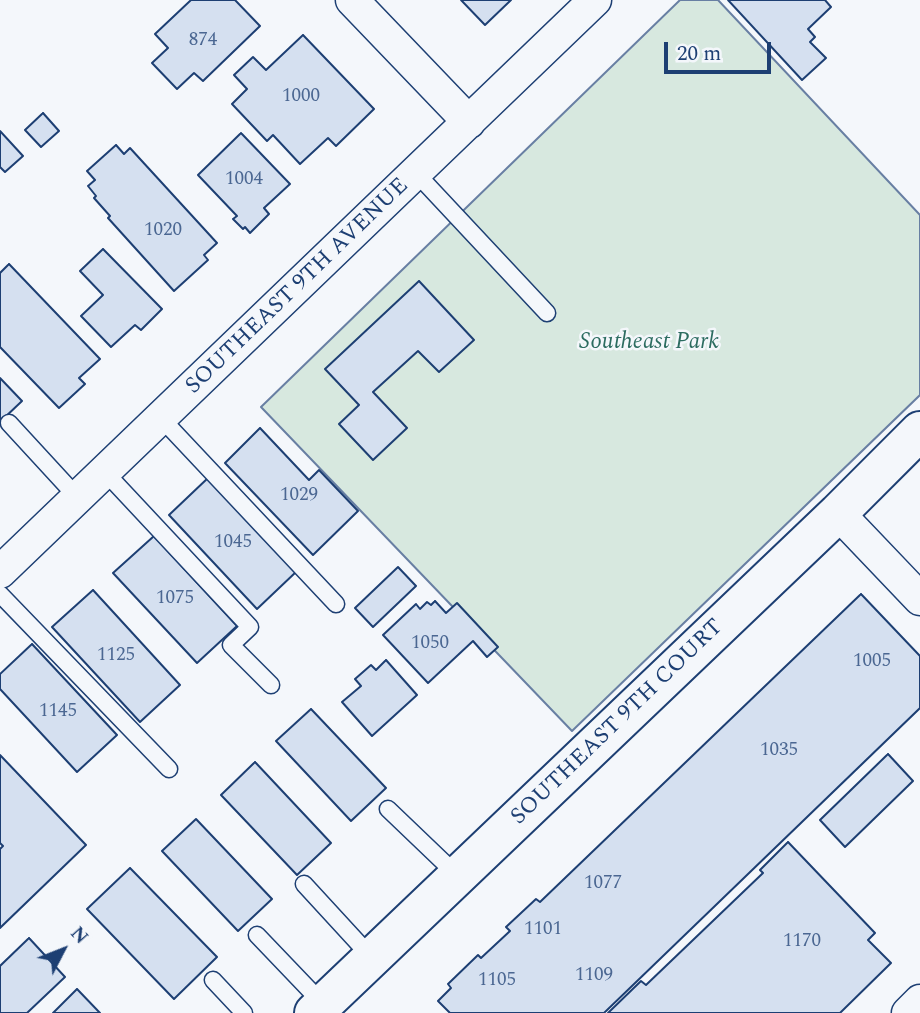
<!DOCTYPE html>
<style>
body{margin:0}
#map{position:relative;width:920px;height:1013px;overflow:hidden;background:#f4f7fb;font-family:Spectral,serif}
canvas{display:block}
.north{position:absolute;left:28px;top:915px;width:70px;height:70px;-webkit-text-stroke:5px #f4f7fb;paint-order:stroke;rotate:48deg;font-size:19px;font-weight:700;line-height:28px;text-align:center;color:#1d3f73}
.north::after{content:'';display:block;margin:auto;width:24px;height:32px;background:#1d3f73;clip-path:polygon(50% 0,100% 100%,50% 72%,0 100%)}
.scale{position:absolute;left:664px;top:42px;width:107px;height:32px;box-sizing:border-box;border:4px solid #1d3f73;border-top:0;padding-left:9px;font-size:21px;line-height:24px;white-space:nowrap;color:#1d3f73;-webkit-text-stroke:5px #f4f7fb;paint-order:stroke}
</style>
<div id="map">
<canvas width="920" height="1013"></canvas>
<div class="north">N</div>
<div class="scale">20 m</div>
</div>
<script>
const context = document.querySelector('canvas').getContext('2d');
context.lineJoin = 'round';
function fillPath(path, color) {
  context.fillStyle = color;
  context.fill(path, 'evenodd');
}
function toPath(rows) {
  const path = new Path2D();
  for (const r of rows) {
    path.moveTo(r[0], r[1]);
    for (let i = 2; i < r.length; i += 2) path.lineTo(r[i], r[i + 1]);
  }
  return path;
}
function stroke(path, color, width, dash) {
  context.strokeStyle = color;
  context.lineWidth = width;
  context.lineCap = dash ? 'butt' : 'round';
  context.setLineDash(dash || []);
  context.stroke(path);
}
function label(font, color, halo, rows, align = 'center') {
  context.font = font + ' Spectral,serif';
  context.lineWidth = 5;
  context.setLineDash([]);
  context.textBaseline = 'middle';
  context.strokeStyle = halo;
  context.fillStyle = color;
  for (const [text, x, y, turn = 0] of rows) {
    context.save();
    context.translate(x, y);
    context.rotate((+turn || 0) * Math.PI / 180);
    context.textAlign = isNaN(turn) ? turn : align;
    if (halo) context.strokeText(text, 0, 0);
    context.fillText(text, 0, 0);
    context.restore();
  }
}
const green = toPath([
 [680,0,718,0,920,215,920,395,572,731,261,407,680,0]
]);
fillPath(green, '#d7e8df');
stroke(green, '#687fa3', 2);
const building = toPath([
 [191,0,235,0,260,26,203,81,194,73,177,89,152,63,168,48,155,34,191,0],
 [461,0,511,0,485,25,461,0],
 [728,0,825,0,831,7,808,29,815,37,810,42,826,58,802,80,728,0],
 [303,35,374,109,336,146,328,138,300,164,273,135,267,141,232,104,247,89,234,75,253,57,266,70,303,35],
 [43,113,59,131,41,147,25,130,43,113],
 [0,131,23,156,5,172,0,167,0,131],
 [241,133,290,184,264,208,269,214,250,233,245,227,243,229,233,219,237,216,198,175,241,133],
 [116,145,124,154,130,148,217,243,204,255,208,260,174,291,108,218,110,216,94,198,96,196,88,186,95,180,87,171,116,145],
 [103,249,162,309,141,330,135,325,111,347,81,316,103,295,80,271,103,249],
 [9,264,100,359,79,378,85,384,59,408,0,347,0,273,9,264],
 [419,281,474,340,439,372,418,351,373,392,407,428,373,460,339,424,359,405,325,369,419,281],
 [0,378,22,401,0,422,0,378],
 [260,428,309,480,319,470,358,511,313,555,225,463,260,428],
 [209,477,297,571,257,609,169,515,209,477],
 [154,536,237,626,197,663,113,573,154,536],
 [398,567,416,586,373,627,355,608,398,567],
 [93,590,180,685,140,722,52,627,93,590],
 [861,594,920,656,920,708,604,1013,450,1013,438,1001,451,988,448,984,478,955,481,958,510,931,506,927,536,899,540,902,861,594],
 [435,601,446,613,457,603,498,647,487,657,473,641,428,683,383,635,416,604,420,609,427,602,431,605,435,601],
 [32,644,117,735,77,772,0,689,0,674,32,644],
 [386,660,417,695,372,736,342,702,361,686,355,679,371,665,376,670,386,660],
 [311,709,386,788,351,821,276,741,311,709],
 [888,754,913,781,845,847,820,820,888,754],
 [0,755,86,845,0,928,0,849,3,846,0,843,0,755],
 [255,762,331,843,297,875,221,795,255,762],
 [196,819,272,899,238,931,162,851,196,819],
 [788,842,875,933,868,940,891,963,840,1013,608,1013,641,981,646,985,763,873,760,870,788,842],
 [130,868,217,957,174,999,87,909,130,868],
 [29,938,65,977,27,1013,0,1013,0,966,29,938],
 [77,989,100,1013,53,1013,77,989]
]);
fillPath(building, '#d5e0f0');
stroke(building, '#1d3f73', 2);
const lane = toPath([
 [416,173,547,313],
 [161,418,336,604],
 [9,423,78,498],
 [105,472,250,627,231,645,271,685],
 [0,594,169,769],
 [388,809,458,876],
 [304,884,372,958],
 [257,935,323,1004],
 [213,980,244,1013]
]);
const street = toPath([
 [352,0,469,122],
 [838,513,920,599],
 [0,572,595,0],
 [908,1013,920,1001]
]);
const primary = toPath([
 [314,1013,838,513,920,431]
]);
stroke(lane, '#1d3f73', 19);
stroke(street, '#1d3f73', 35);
stroke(primary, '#1d3f73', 42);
stroke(lane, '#f4f7fb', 16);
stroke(street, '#f4f7fb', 32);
stroke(primary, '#f4f7fb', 38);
label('19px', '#4b6792', null, [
 ["874",203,41],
 ["1000",301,97],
 ["1004",244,180],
 ["1020",163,231],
 ["1029",299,496],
 ["1045",233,543],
 ["1075",175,599],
 ["1050",430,644],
 ["1125",116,656],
 ["1005",872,662],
 ["1145",58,712],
 ["1035",779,751],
 ["1077",603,884],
 ["1101",543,930],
 ["1170",802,942],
 ["1109",594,976],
 ["1105",497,981]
]);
label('23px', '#1d3f73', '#f4f7fb', [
 ["SOUTHEAST 9TH AVENUE",298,287,-44],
 ["SOUTHEAST 9TH COURT",618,723,-44]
]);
label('italic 23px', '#2c6c60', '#f4f7fb', [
 ["Southeast Park",649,343]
]);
</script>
